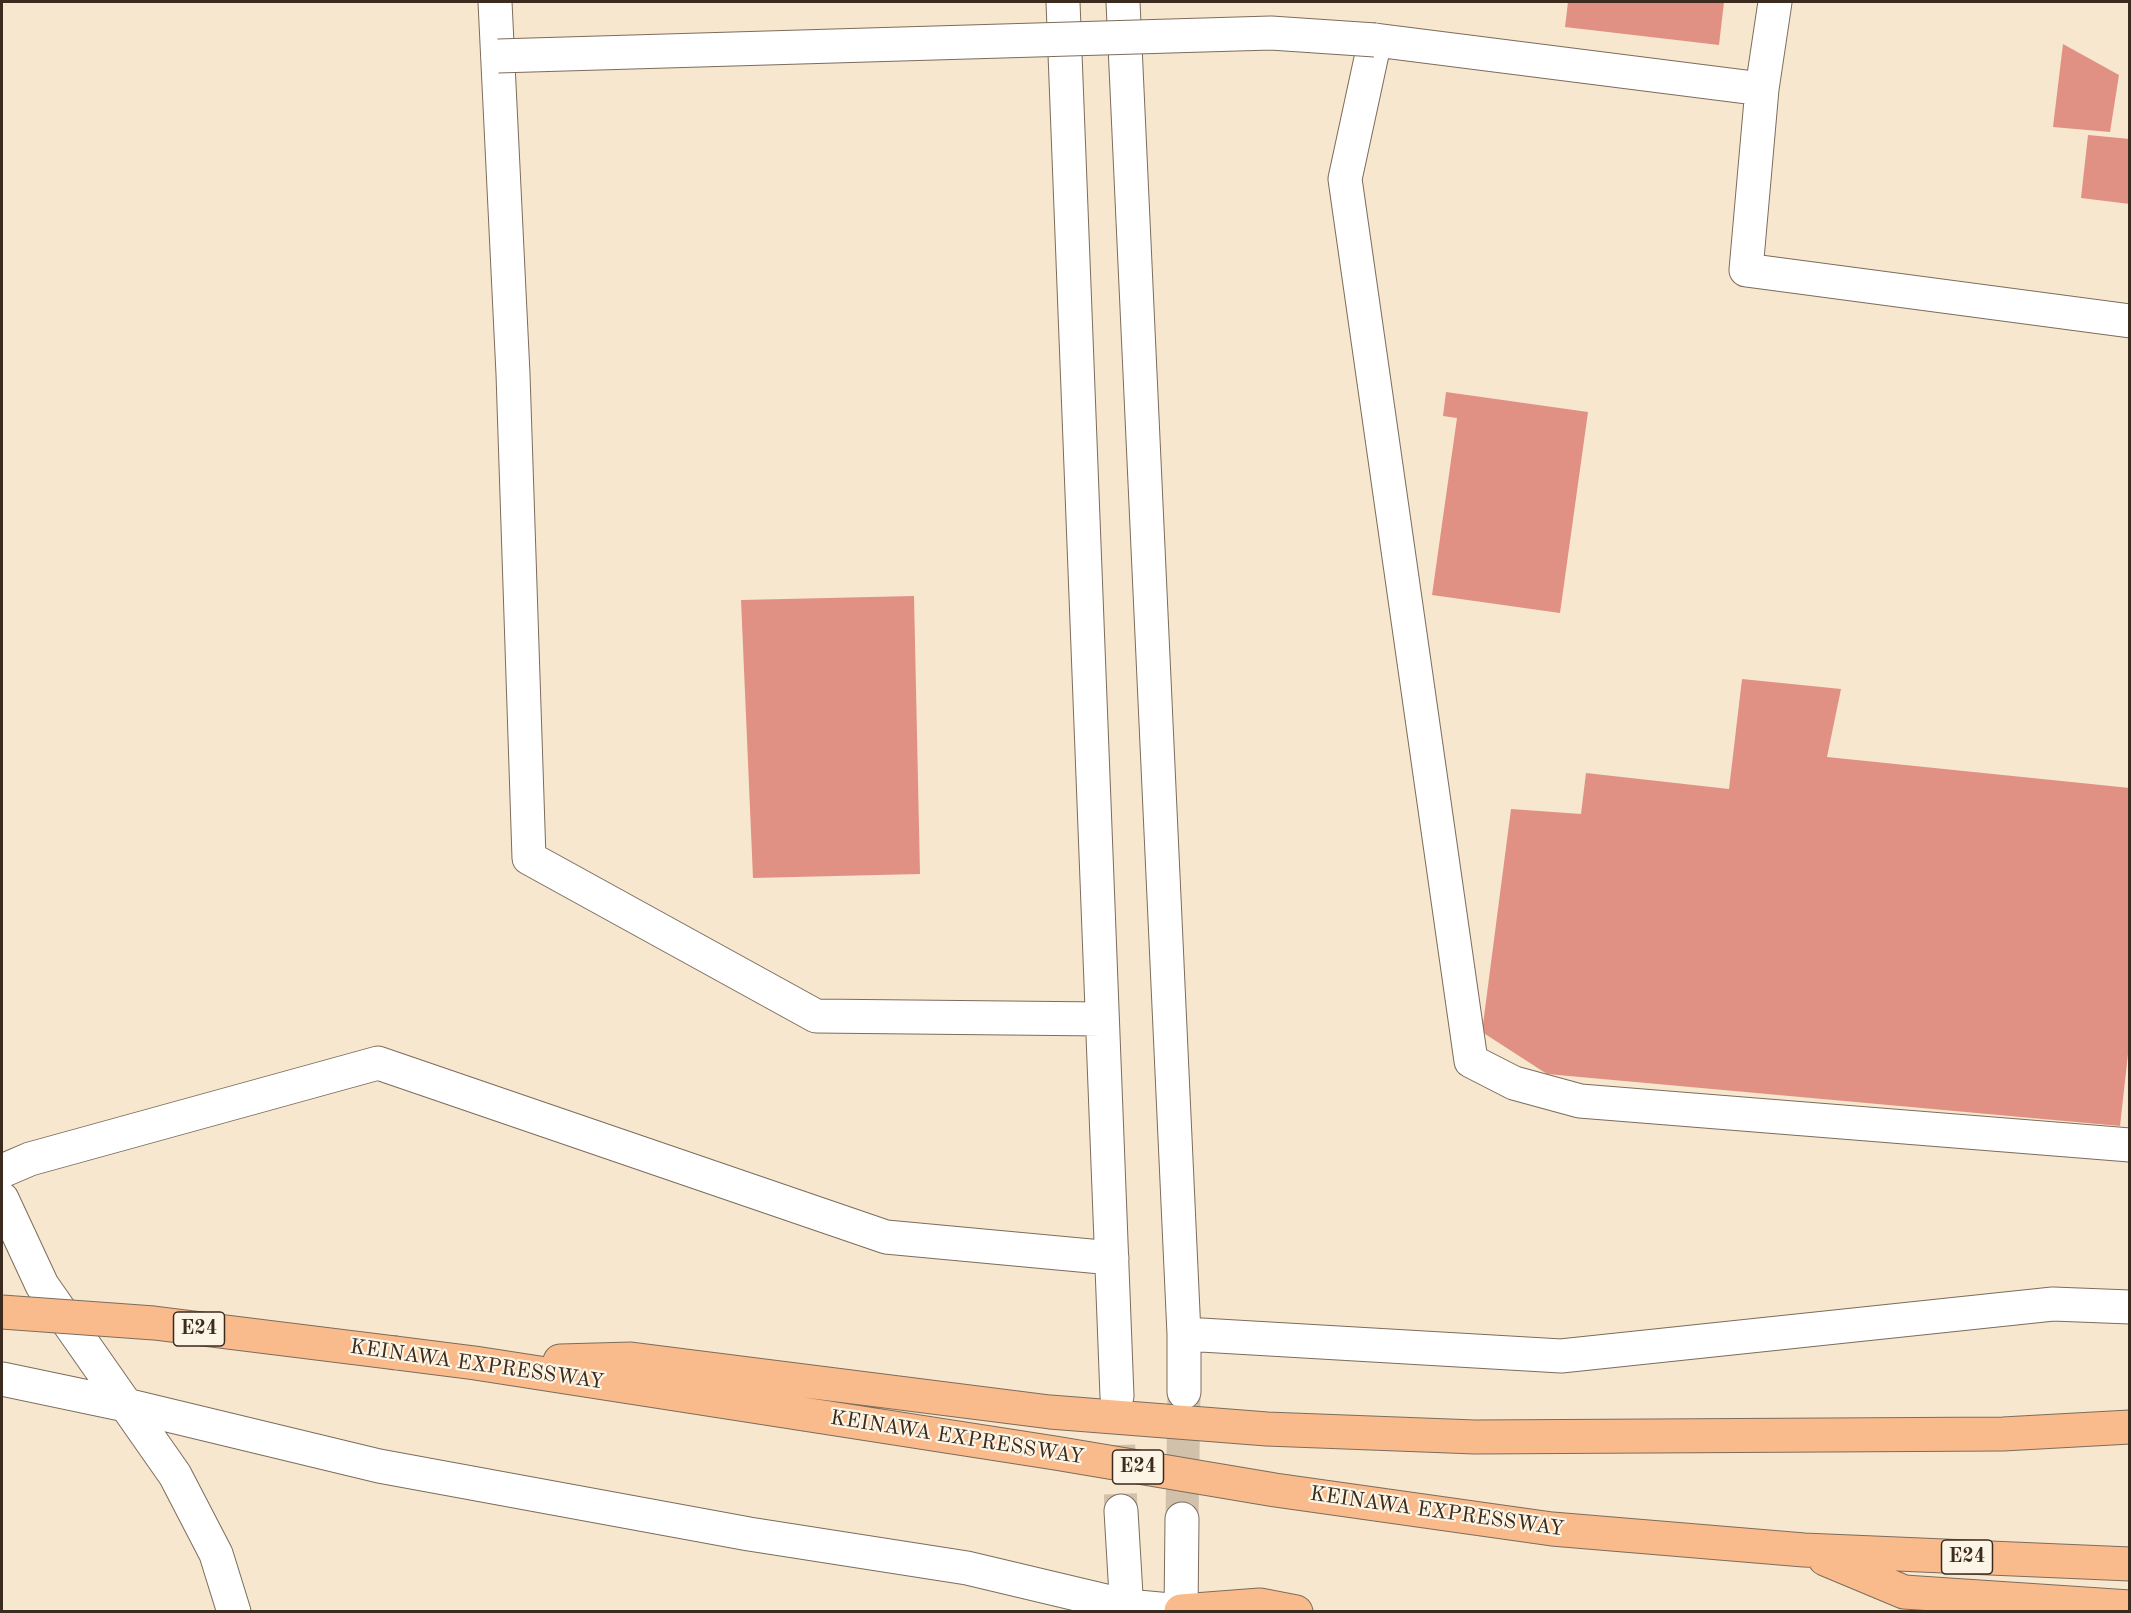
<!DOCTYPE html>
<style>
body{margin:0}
#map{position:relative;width:2131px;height:1613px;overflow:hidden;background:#f6e7ce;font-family:"Old Standard TT",serif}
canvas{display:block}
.frame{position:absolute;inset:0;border:3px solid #3b2a1e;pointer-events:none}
</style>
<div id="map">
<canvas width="2131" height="1613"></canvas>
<div class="frame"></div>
</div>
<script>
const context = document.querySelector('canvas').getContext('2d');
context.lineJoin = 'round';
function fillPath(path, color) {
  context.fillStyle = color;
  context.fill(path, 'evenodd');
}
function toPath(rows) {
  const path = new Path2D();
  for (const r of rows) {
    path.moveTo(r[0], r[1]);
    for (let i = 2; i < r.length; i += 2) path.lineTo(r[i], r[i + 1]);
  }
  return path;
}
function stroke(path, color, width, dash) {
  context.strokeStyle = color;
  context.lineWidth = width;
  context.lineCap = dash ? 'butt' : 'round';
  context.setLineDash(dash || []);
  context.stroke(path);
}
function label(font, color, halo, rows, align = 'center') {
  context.font = font + ' "Old Standard TT",serif';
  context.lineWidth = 4.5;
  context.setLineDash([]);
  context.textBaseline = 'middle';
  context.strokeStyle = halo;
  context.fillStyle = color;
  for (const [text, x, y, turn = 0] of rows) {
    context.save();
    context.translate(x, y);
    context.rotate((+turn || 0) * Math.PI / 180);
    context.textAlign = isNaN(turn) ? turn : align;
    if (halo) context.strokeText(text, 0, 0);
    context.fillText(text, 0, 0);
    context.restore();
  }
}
fillPath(toPath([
 [1568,2,1724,2,1719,45,1565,27],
 [2063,44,2119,75,2110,132,2053,127],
 [2088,135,2130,139,2130,204,2081,198],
 [1446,392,1588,412,1560,613,1432,595,1457,418,1443,416],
 [914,596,920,874,753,878,741,600],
 [1742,679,1841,689,1827,757,2130,788,2130,1036,2120,1126,1547,1074,1482,1032,1511,809,1581,814,1586,773,1729,789]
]), '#e19183');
stroke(toPath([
 [1117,1396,1121,1511],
 [1182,1519,1184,1394]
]), '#d1c1ab', 33, [33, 16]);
const minor = toPath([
 [495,2,513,374,529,858,816,1016,1102,1019],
 [1063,2,1117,1396],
 [1123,2,1184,1334,1184,1392],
 [1775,2,1762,89,1375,40,1345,179,1471,1061,1514,1083,1580,1101,2130,1145],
 [1762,89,1746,270,2130,321],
 [2,1171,30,1159,378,1063,886,1237,1112,1258],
 [2,1199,42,1285,175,1475,216,1554,234,1612],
 [1184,1334,1561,1356,2053,1304,2130,1307],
 [2,1379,126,1405,379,1466,749,1534,967,1568,1127,1606,1181,1611],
 [1121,1511,1127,1612],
 [1181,1612,1182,1519]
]);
const highway = toPath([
 [396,1353,475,1363,1055,1453,1275,1490,1552,1529,1804,1550,2130,1564],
 [560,1361,631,1359,1050,1412,1267,1429,1475,1437,2003,1434,2130,1427],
 [1825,1559,1904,1592,2130,1607],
 [1181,1611,1260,1605,1296,1612]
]);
stroke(minor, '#7c6c5c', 35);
stroke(highway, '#7c6c5c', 35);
stroke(minor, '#fff', 33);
stroke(highway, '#fabb8c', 33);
const minorBridge = toPath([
 [498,56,1271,33,1375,40]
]);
const highwayBridge = toPath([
 [2,1312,154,1323,396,1353]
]);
stroke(minorBridge, '#7c6c5c', 35, []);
stroke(highwayBridge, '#7c6c5c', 35, []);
stroke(minorBridge, '#fff', 33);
stroke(highwayBridge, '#fabb8c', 33);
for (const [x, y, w] of [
 [199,1329,51],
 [1138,1467,51],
 [1967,1557,51]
]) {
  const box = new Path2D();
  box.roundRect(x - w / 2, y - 17, w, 34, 4.5);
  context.fillStyle = '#fcf5e5';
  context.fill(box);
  stroke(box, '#3b2a1e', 1.5);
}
label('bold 20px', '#3b2a1e', null, [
 ["E24",199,1329],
 ["E24",1138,1467],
 ["E24",1967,1557]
]);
label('21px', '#3b2a1e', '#fcf5e5', [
 ["KEINAWA EXPRESSWAY",477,1365,8],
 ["KEINAWA EXPRESSWAY",957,1438,9],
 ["KEINAWA EXPRESSWAY",1437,1512,8]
]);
</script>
